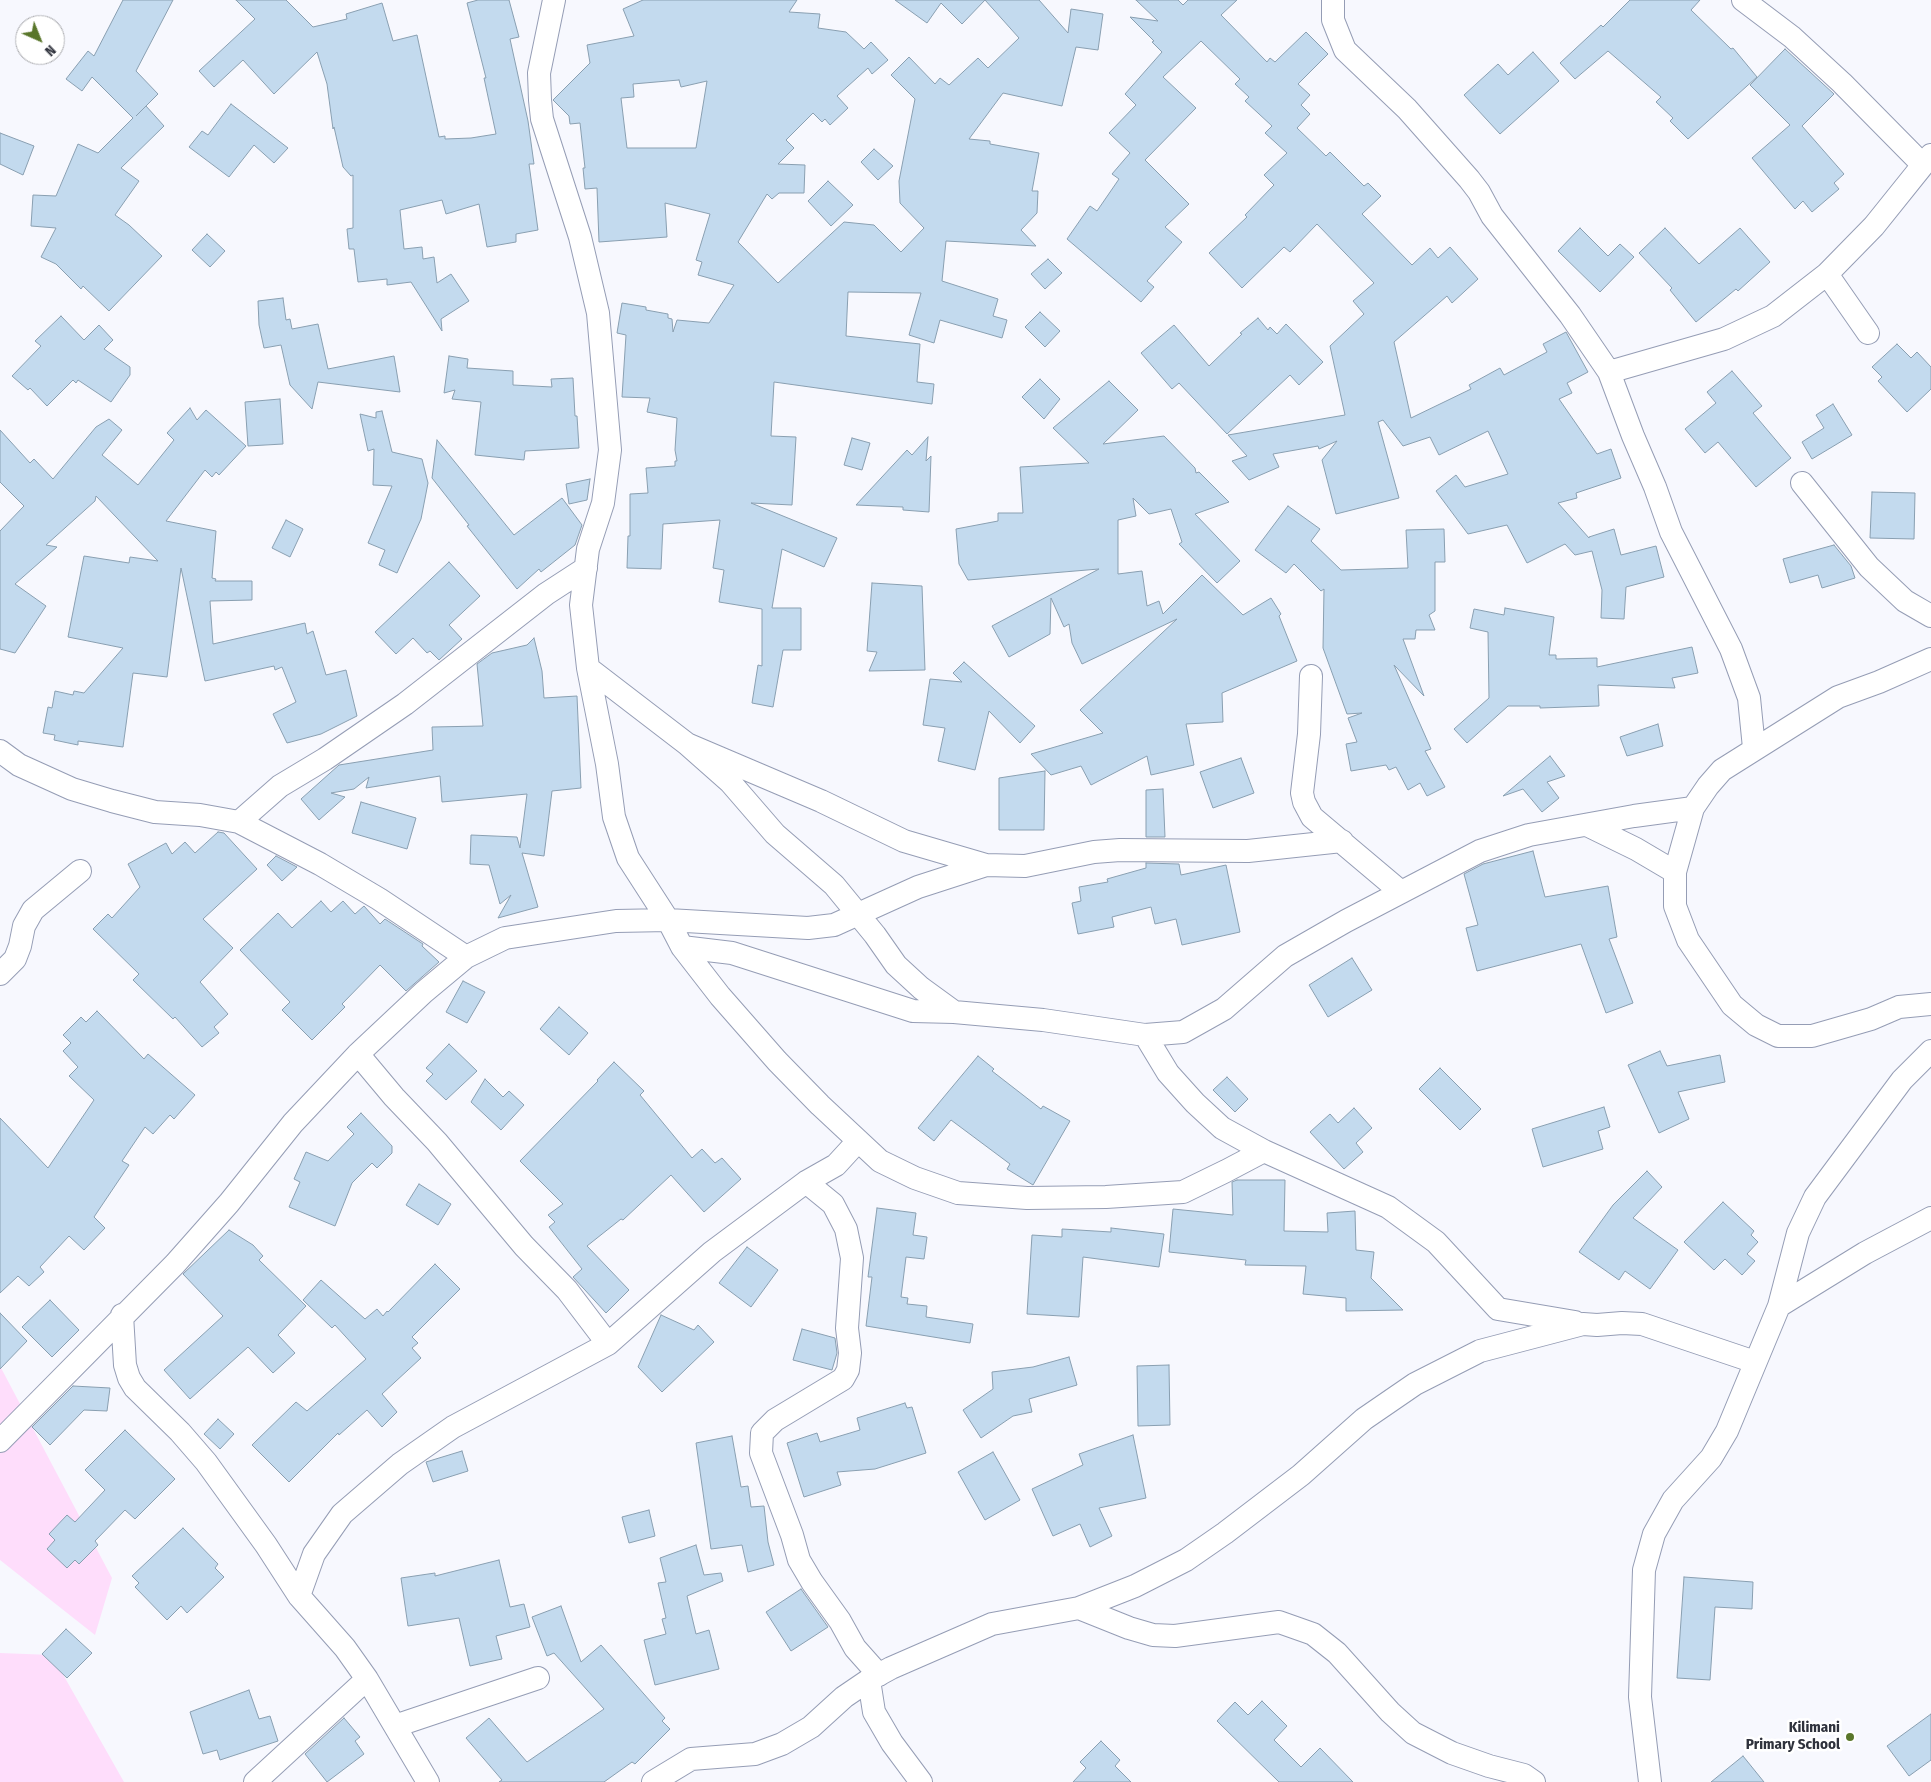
<!DOCTYPE html>
<style>
body{margin:0}
#map{position:relative;width:1931px;height:1782px;overflow:hidden;background:#f7f8fe;font-family:"Fira Sans Condensed",sans-serif}
canvas{display:block}
.north{position:absolute;left:15px;top:15px;width:50px;height:50px;box-sizing:border-box;background:#fff;border:1px solid #acadb1;border-radius:50%;rotate:136deg;font-size:14px;font-weight:700;line-height:20px;text-align:center;color:#2f323c}
.north::after{content:'';display:block;margin:auto;width:18px;height:22px;background:#59762a;clip-path:polygon(50% 0,100% 100%,50% 72%,0 100%)}
</style>
<div id="map">
<canvas width="1931" height="1782"></canvas>
<div class="north">N</div>
</div>
<script>
const context = document.querySelector('canvas').getContext('2d');
context.lineJoin = 'round';
function fillPath(path, color) {
  context.fillStyle = color;
  context.fill(path, 'evenodd');
}
function toPath(rows) {
  const path = new Path2D();
  for (const r of rows) {
    path.moveTo(r[0], r[1]);
    for (let i = 2; i < r.length; i += 2) path.lineTo(r[i], r[i + 1]);
  }
  return path;
}
function stroke(path, color, width, dash) {
  context.strokeStyle = color;
  context.lineWidth = width;
  context.lineCap = dash ? 'butt' : 'round';
  context.setLineDash(dash || []);
  context.stroke(path);
}
function label(font, color, halo, rows, align = 'center') {
  context.font = font + ' "Fira Sans Condensed",sans-serif';
  context.lineWidth = 5;
  context.setLineDash([]);
  context.textBaseline = 'middle';
  context.strokeStyle = halo;
  context.fillStyle = color;
  for (const [text, x, y, turn = 0] of rows) {
    context.save();
    context.translate(x, y);
    context.rotate((+turn || 0) * Math.PI / 180);
    context.textAlign = isNaN(turn) ? turn : align;
    if (halo) context.strokeText(text, 0, 0);
    context.fillText(text, 0, 0);
    context.restore();
  }
}
fillPath(toPath([
 [0,1366,112,1578,95,1635,0,1560],
 [0,1653,52,1655,124,1782,0,1782]
]), '#feddfb');
const building = toPath([
 [123,0,173,0,136,71,158,94,136,116,146,106,164,126,121,168,139,181,115,215,129,225,162,256,109,311,83,286,81,289,56,264,41,257,56,228,31,226,33,195,56,196,78,144,98,153,133,118,92,77,82,91,66,79,88,51,94,56,123,0],
 [236,0,286,0,313,27,347,19,346,14,382,3,393,41,417,35,439,137,445,136,445,139,471,138,496,134,484,78,486,78,467,3,478,0,509,0,519,37,510,39,528,121,534,164,529,164,538,230,516,234,516,242,487,247,479,204,446,214,442,200,400,210,404,249,422,247,423,259,434,257,437,283,451,274,469,301,441,319,442,331,411,282,387,285,387,279,358,282,354,249,349,249,347,229,353,228,353,175,351,176,343,167,334,127,333,129,327,84,317,52,274,94,243,60,214,87,199,71,255,19,236,0],
 [643,0,797,0,789,12,820,14,818,28,846,32,864,49,871,42,888,60,872,74,868,68,837,96,848,108,830,125,825,119,822,122,813,113,786,140,794,148,778,164,805,165,804,193,779,193,772,199,767,194,738,242,778,283,844,222,874,225,901,252,924,228,900,203,899,181,915,99,891,75,909,57,935,84,940,78,949,85,978,58,988,68,1019,38,985,0,962,24,941,3,927,23,895,0,1039,0,1068,33,1071,9,1103,14,1098,50,1076,47,1062,106,1003,93,969,139,990,141,990,144,1039,153,1032,191,1038,191,1037,213,1021,230,1036,246,946,241,942,281,998,299,993,316,1007,320,1002,338,940,320,934,343,909,335,921,293,848,292,846,336,920,344,917,382,934,384,932,404,774,382,771,436,796,437,792,505,751,503,837,538,824,567,782,549,772,608,801,608,801,650,783,650,773,707,752,703,758,665,762,666,762,609,719,602,724,570,713,568,720,520,663,524,661,569,627,568,628,536,630,536,630,494,648,493,646,468,675,466,675,461,677,461,675,450,677,418,647,412,650,398,622,397,626,335,617,333,622,303,646,307,646,310,668,314,668,318,672,319,673,332,677,320,709,323,734,285,698,275,702,262,696,260,710,214,665,203,667,237,599,242,597,188,585,189,583,168,585,168,580,123,570,124,569,116,553,100,590,63,587,45,634,36,623,9,643,0],
 [679,80,681,87,707,81,696,148,627,148,621,98,634,97,633,84,679,80],
 [1136,0,1178,0,1183,5,1188,0,1237,0,1221,15,1267,62,1270,58,1275,62,1306,32,1328,54,1298,84,1310,95,1301,105,1310,114,1297,128,1326,156,1330,152,1364,186,1368,183,1381,196,1362,214,1412,265,1430,248,1438,258,1450,247,1478,279,1452,303,1447,296,1394,342,1411,418,1471,389,1469,385,1500,368,1504,375,1547,352,1543,344,1566,332,1588,372,1567,383,1572,393,1559,399,1597,454,1611,449,1621,478,1576,493,1577,498,1558,503,1589,538,1589,537,1614,529,1621,555,1656,546,1664,577,1626,587,1624,619,1601,618,1602,590,1592,551,1575,555,1565,544,1527,563,1507,525,1468,534,1436,491,1456,475,1465,487,1508,474,1488,431,1439,455,1430,437,1403,446,1383,420,1378,422,1399,498,1336,514,1322,460,1337,441,1319,449,1318,446,1273,454,1279,467,1249,480,1232,461,1247,456,1228,435,1345,415,1330,346,1364,314,1353,301,1374,283,1317,224,1290,252,1284,247,1242,288,1209,253,1247,217,1245,215,1274,185,1264,175,1287,153,1265,133,1272,126,1245,101,1249,97,1235,84,1240,79,1201,41,1163,77,1196,108,1145,160,1189,204,1165,227,1182,242,1147,281,1154,287,1141,302,1067,239,1090,206,1097,211,1119,179,1112,174,1130,153,1109,133,1136,105,1125,94,1162,52,1152,42,1154,41,1130,17,1158,21,1136,0],
 [1630,0,1700,0,1691,10,1731,49,1733,48,1757,77,1688,139,1670,121,1673,118,1656,102,1661,97,1608,51,1575,79,1560,63,1601,25,1603,27,1630,0],
 [1785,49,1834,94,1802,126,1844,174,1834,183,1839,189,1812,212,1803,201,1795,209,1752,158,1790,125,1750,85,1785,49],
 [1533,52,1559,81,1500,134,1464,95,1498,64,1508,75,1533,52],
 [231,104,288,148,274,163,254,145,229,177,189,147,202,131,208,135,231,104],
 [0,133,34,146,23,175,0,164,0,133],
 [874,149,893,166,878,180,861,162,874,149],
 [828,181,853,205,831,226,808,201,828,181],
 [1580,228,1608,256,1620,244,1634,257,1600,292,1558,251,1580,228],
 [1665,228,1699,264,1740,228,1770,262,1738,291,1736,289,1696,322,1670,290,1672,288,1639,253,1665,228],
 [207,234,225,251,210,267,192,250,207,234],
 [1048,259,1062,273,1045,289,1031,274,1048,259],
 [283,298,286,320,290,319,292,329,318,324,328,369,394,356,400,392,318,382,312,409,290,385,281,345,264,348,259,325,258,301,283,298],
 [1040,312,1060,331,1045,347,1025,327,1040,312],
 [61,316,84,340,99,325,113,340,104,349,130,367,130,375,111,402,78,380,76,383,73,380,47,406,30,388,28,390,12,376,41,346,35,341,61,316],
 [1258,318,1268,330,1270,327,1277,334,1286,324,1323,362,1299,385,1290,375,1227,434,1179,383,1172,389,1141,353,1174,325,1209,366,1242,334,1240,333,1258,318],
 [1897,344,1911,358,1917,352,1931,367,1931,389,1907,412,1878,381,1882,377,1872,367,1897,344],
 [449,356,468,359,467,368,513,371,513,385,552,387,551,379,573,378,575,416,577,416,579,448,525,451,524,460,475,455,481,402,452,399,455,390,444,393,449,356],
 [1732,371,1762,406,1753,413,1791,458,1756,487,1718,442,1705,453,1685,429,1716,403,1707,392,1732,371],
 [1040,379,1060,399,1044,419,1022,397,1040,379],
 [1109,381,1138,410,1103,444,1164,436,1195,468,1196,473,1199,472,1229,502,1195,514,1240,561,1217,583,1179,544,1182,542,1171,509,1149,514,1133,498,1136,516,1118,520,1118,574,1142,571,1147,606,1159,601,1163,614,1202,575,1243,615,1271,598,1281,614,1279,616,1297,661,1222,693,1223,722,1186,724,1194,765,1151,775,1147,756,1091,785,1081,766,1051,775,1031,754,1103,733,1080,710,1177,619,1082,664,1072,643,1069,624,1064,627,1051,598,1050,634,1009,657,992,626,1099,569,968,580,959,564,956,529,998,521,998,513,1023,513,1020,467,1089,463,1053,428,1109,381],
 [280,399,283,444,248,446,245,402,280,399],
 [1833,404,1852,435,1812,459,1802,442,1824,428,1816,415,1833,404],
 [190,408,197,420,206,410,246,446,219,475,216,472,212,477,205,470,166,521,216,531,212,578,216,579,215,581,252,581,252,600,210,601,213,644,305,623,307,634,313,631,326,675,346,670,357,716,321,734,287,743,273,714,296,702,282,667,275,670,274,666,205,681,181,568,167,677,133,673,123,747,78,741,78,745,54,740,55,735,43,733,48,707,52,708,55,691,73,695,74,691,84,693,123,648,68,637,84,556,129,563,130,557,158,561,96,496,95,501,46,545,57,547,15,584,46,606,15,653,0,649,0,531,24,506,0,482,0,430,30,463,34,459,53,479,96,427,109,419,122,430,102,455,138,485,174,440,167,433,190,408],
 [382,411,392,452,422,459,428,483,421,519,397,573,379,565,385,550,368,543,392,486,373,485,374,449,368,451,360,414,376,418,376,412,382,411],
 [928,437,926,461,931,456,929,512,903,510,903,507,856,505,907,450,912,455,928,437],
 [852,438,870,443,862,470,844,465,852,438],
 [437,440,514,535,562,498,582,525,575,545,541,572,539,569,517,589,467,526,469,525,432,478,437,440],
 [590,479,587,500,569,504,566,484,590,479],
 [1872,492,1915,493,1914,539,1870,538,1872,492],
 [1288,506,1320,529,1311,541,1341,570,1408,568,1406,530,1444,529,1445,562,1435,562,1435,611,1429,615,1435,630,1416,630,1415,639,1403,639,1424,696,1394,665,1431,749,1425,751,1445,787,1427,796,1420,783,1408,790,1396,767,1389,770,1386,765,1351,771,1346,744,1357,742,1348,718,1362,713,1347,714,1323,648,1324,589,1321,591,1294,564,1286,573,1255,550,1288,506],
 [286,520,303,529,290,557,272,548,286,520],
 [1834,545,1851,566,1855,578,1822,588,1818,575,1790,583,1783,559,1834,545],
 [449,562,480,596,449,625,462,639,439,660,430,651,427,653,413,638,396,654,375,632,449,562],
 [872,583,922,586,925,670,869,671,877,652,867,651,872,583],
 [1505,608,1554,617,1549,655,1556,655,1556,659,1597,658,1597,667,1692,647,1698,673,1672,678,1675,688,1598,685,1599,706,1540,708,1540,706,1508,706,1467,743,1454,729,1489,698,1488,632,1470,628,1474,609,1504,615,1505,608],
 [534,638,542,671,544,698,577,696,581,788,552,791,544,856,522,853,538,907,498,918,511,895,500,904,489,865,470,864,471,835,517,837,520,848,527,794,442,802,440,776,366,788,369,777,354,789,331,793,345,797,319,820,301,799,339,765,433,750,432,727,483,726,477,664,492,653,527,645,534,638],
 [964,662,1035,726,1020,743,989,711,975,770,938,761,945,728,923,725,930,679,962,682,953,673,964,662],
 [1658,724,1663,746,1627,756,1620,737,1658,724],
 [1550,756,1565,776,1547,782,1559,798,1542,812,1523,789,1503,796,1550,756],
 [1241,758,1254,793,1213,808,1200,772,1241,758],
 [1045,771,1044,830,999,830,999,778,1045,771],
 [1163,789,1165,837,1146,837,1146,790,1163,789],
 [361,802,416,818,407,849,352,833,361,802],
 [218,832,224,833,257,869,203,919,233,948,200,982,228,1014,214,1027,219,1033,202,1047,175,1017,173,1019,133,980,139,974,93,929,108,914,112,918,140,887,128,864,166,843,172,854,185,842,195,853,218,832],
 [1533,851,1545,897,1608,886,1617,937,1609,939,1633,1003,1606,1013,1581,944,1477,971,1466,928,1478,925,1464,874,1483,864,1533,851],
 [276,856,297,867,282,881,267,865,276,856],
 [1146,863,1179,864,1181,875,1226,865,1240,932,1182,945,1176,919,1155,924,1151,907,1112,917,1114,927,1078,934,1072,903,1081,901,1079,887,1108,882,1107,879,1146,868,1146,863],
 [321,901,331,912,343,901,355,914,364,906,380,924,385,919,423,944,422,946,439,962,406,991,380,965,342,1004,345,1007,312,1040,282,1010,290,1002,240,950,278,913,292,928,321,901],
 [1352,958,1372,990,1328,1017,1309,985,1352,958],
 [463,981,485,992,467,1023,446,1012,463,981],
 [559,1007,588,1033,569,1055,540,1029,559,1007],
 [97,1011,144,1059,148,1054,195,1095,174,1119,170,1115,153,1134,145,1127,122,1161,129,1165,94,1217,105,1228,84,1250,69,1236,40,1267,44,1272,29,1286,18,1276,0,1293,0,1118,48,1168,94,1100,69,1076,78,1067,63,1051,71,1043,63,1035,81,1017,86,1022,97,1011],
 [449,1044,477,1071,446,1100,426,1081,433,1074,426,1068,449,1044],
 [1660,1051,1667,1066,1720,1055,1725,1082,1678,1092,1689,1119,1659,1133,1628,1065,1660,1051],
 [978,1056,994,1069,992,1071,1041,1109,1043,1106,1070,1121,1033,1185,1007,1169,1010,1164,951,1120,934,1141,918,1128,978,1056],
 [614,1062,644,1091,640,1095,692,1158,702,1149,715,1163,722,1158,741,1179,704,1212,671,1175,623,1220,621,1219,587,1246,629,1290,606,1313,573,1277,582,1269,549,1227,555,1222,548,1215,563,1204,520,1161,598,1081,597,1080,614,1062],
 [1440,1068,1481,1109,1460,1130,1419,1089,1440,1068],
 [1227,1077,1248,1099,1235,1112,1213,1090,1227,1077],
 [485,1079,503,1097,509,1091,524,1105,501,1130,471,1102,485,1079],
 [1604,1107,1610,1127,1598,1131,1603,1149,1543,1167,1532,1129,1604,1107],
 [1354,1108,1372,1128,1356,1143,1363,1152,1344,1169,1310,1132,1330,1114,1338,1123,1354,1108],
 [361,1113,392,1146,392,1153,377,1168,372,1163,352,1183,335,1226,289,1207,300,1182,294,1179,306,1152,328,1161,354,1134,347,1127,361,1113],
 [1647,1171,1662,1187,1633,1218,1678,1250,1650,1289,1625,1271,1619,1280,1579,1252,1613,1205,1647,1171],
 [1237,1180,1285,1180,1284,1231,1328,1232,1327,1213,1355,1211,1356,1250,1374,1252,1371,1278,1403,1310,1346,1311,1346,1298,1303,1294,1306,1266,1245,1265,1246,1260,1169,1252,1173,1209,1233,1215,1232,1182,1237,1180],
 [419,1184,451,1204,438,1225,406,1205,419,1184],
 [1723,1202,1754,1231,1751,1235,1758,1242,1747,1254,1755,1261,1742,1275,1725,1259,1714,1270,1684,1242,1723,1202],
 [877,1208,916,1213,913,1235,927,1237,924,1259,906,1257,901,1297,908,1298,907,1304,927,1306,926,1317,973,1324,970,1343,866,1326,872,1277,868,1277,877,1208],
 [1111,1228,1164,1234,1159,1267,1083,1257,1079,1317,1027,1314,1032,1235,1062,1237,1062,1229,1111,1232,1111,1228],
 [229,1230,253,1245,263,1256,259,1260,306,1306,278,1335,295,1353,273,1373,248,1347,190,1399,164,1370,223,1316,183,1274,229,1230],
 [747,1247,778,1270,751,1307,719,1283,747,1247],
 [435,1264,460,1289,412,1337,418,1343,412,1348,421,1358,382,1394,397,1412,382,1427,367,1410,339,1435,338,1433,289,1482,252,1445,296,1402,307,1411,366,1359,335,1325,332,1328,303,1300,321,1280,365,1319,377,1309,383,1316,387,1311,388,1312,435,1264],
 [50,1300,79,1330,52,1357,22,1327,50,1300],
 [0,1313,27,1341,0,1369,0,1313],
 [661,1315,694,1330,698,1325,714,1342,662,1392,638,1367,661,1315],
 [802,1329,835,1338,837,1353,832,1370,793,1360,802,1329],
 [1069,1357,1077,1385,1029,1399,1032,1412,1013,1416,981,1438,963,1410,993,1389,992,1372,1033,1367,1069,1357],
 [1169,1365,1170,1425,1138,1426,1137,1366,1169,1365],
 [73,1386,110,1388,107,1411,84,1410,50,1445,32,1427,73,1386],
 [905,1403,907,1408,912,1407,926,1453,875,1469,837,1472,841,1485,804,1497,787,1443,817,1433,820,1442,860,1430,857,1418,905,1403],
 [218,1419,234,1434,220,1449,204,1434,218,1419],
 [125,1430,175,1479,135,1519,125,1510,95,1541,98,1545,79,1564,75,1560,67,1568,47,1549,55,1540,49,1534,67,1515,75,1522,105,1490,85,1470,125,1430],
 [1133,1435,1146,1498,1099,1508,1112,1536,1090,1547,1080,1524,1053,1536,1032,1489,1083,1465,1079,1454,1133,1435],
 [732,1436,741,1487,748,1486,751,1507,764,1506,768,1542,774,1565,748,1572,742,1545,711,1549,696,1443,732,1436],
 [462,1451,468,1471,433,1482,426,1462,462,1451],
 [993,1452,1020,1500,985,1520,958,1472,993,1452],
 [649,1510,655,1536,629,1543,622,1517,649,1510],
 [183,1528,218,1564,215,1568,224,1577,187,1613,181,1606,167,1620,135,1587,139,1583,132,1576,183,1528],
 [696,1545,704,1575,721,1573,723,1581,687,1596,696,1634,709,1630,719,1669,655,1685,644,1640,666,1634,662,1619,666,1618,658,1583,666,1582,660,1558,696,1545],
 [499,1560,510,1607,524,1604,530,1627,496,1636,502,1659,470,1666,459,1618,408,1626,401,1578,435,1573,435,1576,499,1560],
 [1684,1577,1753,1582,1752,1609,1715,1607,1710,1680,1677,1678,1684,1577],
 [801,1589,828,1627,791,1651,766,1612,801,1589],
 [561,1606,581,1662,601,1645,665,1718,662,1721,670,1729,635,1764,632,1762,604,1782,499,1782,502,1780,466,1738,489,1718,527,1762,604,1709,554,1653,547,1656,532,1617,561,1606],
 [66,1629,92,1653,67,1678,42,1654,66,1629],
 [249,1690,259,1719,270,1716,278,1741,220,1760,217,1750,203,1754,190,1712,249,1690],
 [1262,1701,1287,1726,1274,1740,1301,1767,1320,1748,1353,1782,1279,1782,1217,1721,1235,1702,1248,1715,1262,1701],
 [1931,1714,1931,1760,1909,1776,1887,1746,1931,1714],
 [344,1718,360,1737,355,1741,364,1754,327,1782,305,1754,344,1718],
 [1101,1741,1120,1760,1115,1766,1131,1782,1073,1782,1086,1768,1080,1762,1101,1741],
 [1743,1756,1764,1782,1711,1782,1743,1756]
]);
fillPath(building, '#c3daee');
stroke(building, '#899fb1', 1);
const minor = toPath([
 [554,0,539,73,540,100,542,119,580,237,598,313,610,450,603,503,588,549,581,605,588,668,607,764,614,817,628,858,668,920,682,947,720,996,777,1061,820,1105,880,1161,915,1178,958,1193,1027,1198,1106,1197,1183,1192,1226,1171,1264,1151],
 [1333,0,1333,20,1345,50,1407,109,1469,179,1479,192,1492,216,1570,315,1609,372,1633,436,1655,487,1671,532,1731,649,1749,698,1754,748],
 [1743,0,1792,37,1842,83,1923,165],
 [1827,274,1868,333],
 [1609,372,1724,339,1773,316,1827,274,1874,226,1931,155],
 [1802,483,1869,567,1905,601,1931,616],
 [1931,659,1879,682,1838,697,1722,770,1708,786,1693,808,1675,872,1675,906,1688,940,1732,1005,1756,1025,1778,1036,1812,1036,1871,1019,1899,1007,1931,1004],
 [588,668,687,744,821,801,904,841,986,865,1025,866,1094,852,1120,850,1248,851,1342,841],
 [1311,676,1309,734,1302,793,1304,802,1312,817,1401,892],
 [687,744,730,782,775,834,834,885,875,935,896,965,921,988,954,1012,1043,1020,1145,1035,1183,1032,1224,1009,1285,956,1346,921,1480,851,1529,835,1634,816,1693,808],
 [0,751,19,765,72,789,112,801,155,812,200,815,239,822,320,864,379,899,466,957],
 [239,822,280,786,325,759,405,704,546,594,586,568],
 [1587,825,1636,849,1675,872],
 [682,947,732,953,913,1011,954,1012],
 [0,974,15,959,20,946,24,926,33,910,80,871],
 [1145,1035,1168,1073,1195,1103,1222,1128,1264,1151,1388,1207,1436,1242,1498,1309,1575,1322],
 [358,1054,394,1097,437,1142,524,1246,567,1290,608,1344],
 [806,1182,833,1204,846,1229,852,1258,847,1328,850,1353,848,1370,843,1379,775,1420,762,1433,761,1453,792,1535,799,1560,812,1582,840,1621,855,1648,879,1675],
 [1779,1306,1865,1253,1931,1218],
 [122,1315,125,1365,129,1378,135,1388,180,1432,206,1462,266,1545,299,1596,345,1648,367,1679,428,1782],
 [0,1441,175,1264,229,1203,293,1123,358,1054,424,992,466,957,505,938,616,921,668,920,808,928,834,925,918,887,986,865],
 [299,1596,314,1554,342,1514,400,1464,453,1427,608,1344,712,1252,806,1182,836,1165,858,1141],
 [1079,1608,1129,1628,1153,1635,1175,1636,1279,1622,1313,1634,1337,1653,1390,1712,1413,1733,1452,1753,1489,1766,1524,1775,1534,1782],
 [869,1680,874,1712,892,1743,921,1782],
 [395,1726,538,1678],
 [255,1782,367,1679],
 [653,1782,691,1759,755,1754,782,1744,811,1727,844,1697,869,1680,891,1668,992,1624,1079,1608,1135,1586,1186,1560,1225,1533,1301,1475,1364,1419,1415,1384,1480,1351,1583,1324,1597,1325,1622,1323,1642,1324,1755,1362],
 [1650,1782,1640,1697,1644,1570,1654,1534,1673,1500,1711,1458,1727,1431,1779,1306,1798,1233,1815,1197,1902,1080,1931,1051]
]);
stroke(minor, '#959db5', 24);
stroke(minor, '#fff', 22);
for (const [x, y, r, color] of [
 [1850,1737,5,"#59762a"]
]) {
  const dot = new Path2D();
  dot.arc(x, y, r, 0, 2 * Math.PI);
  context.fillStyle = color;
  context.fill(dot);
  stroke(dot, '#fff', 2);
}
label('bold 15px', '#2f323c', '#fff', [
 ["Kilimani",1840,1728],
 ["Primary School",1840,1745]
], 'right');
</script>
